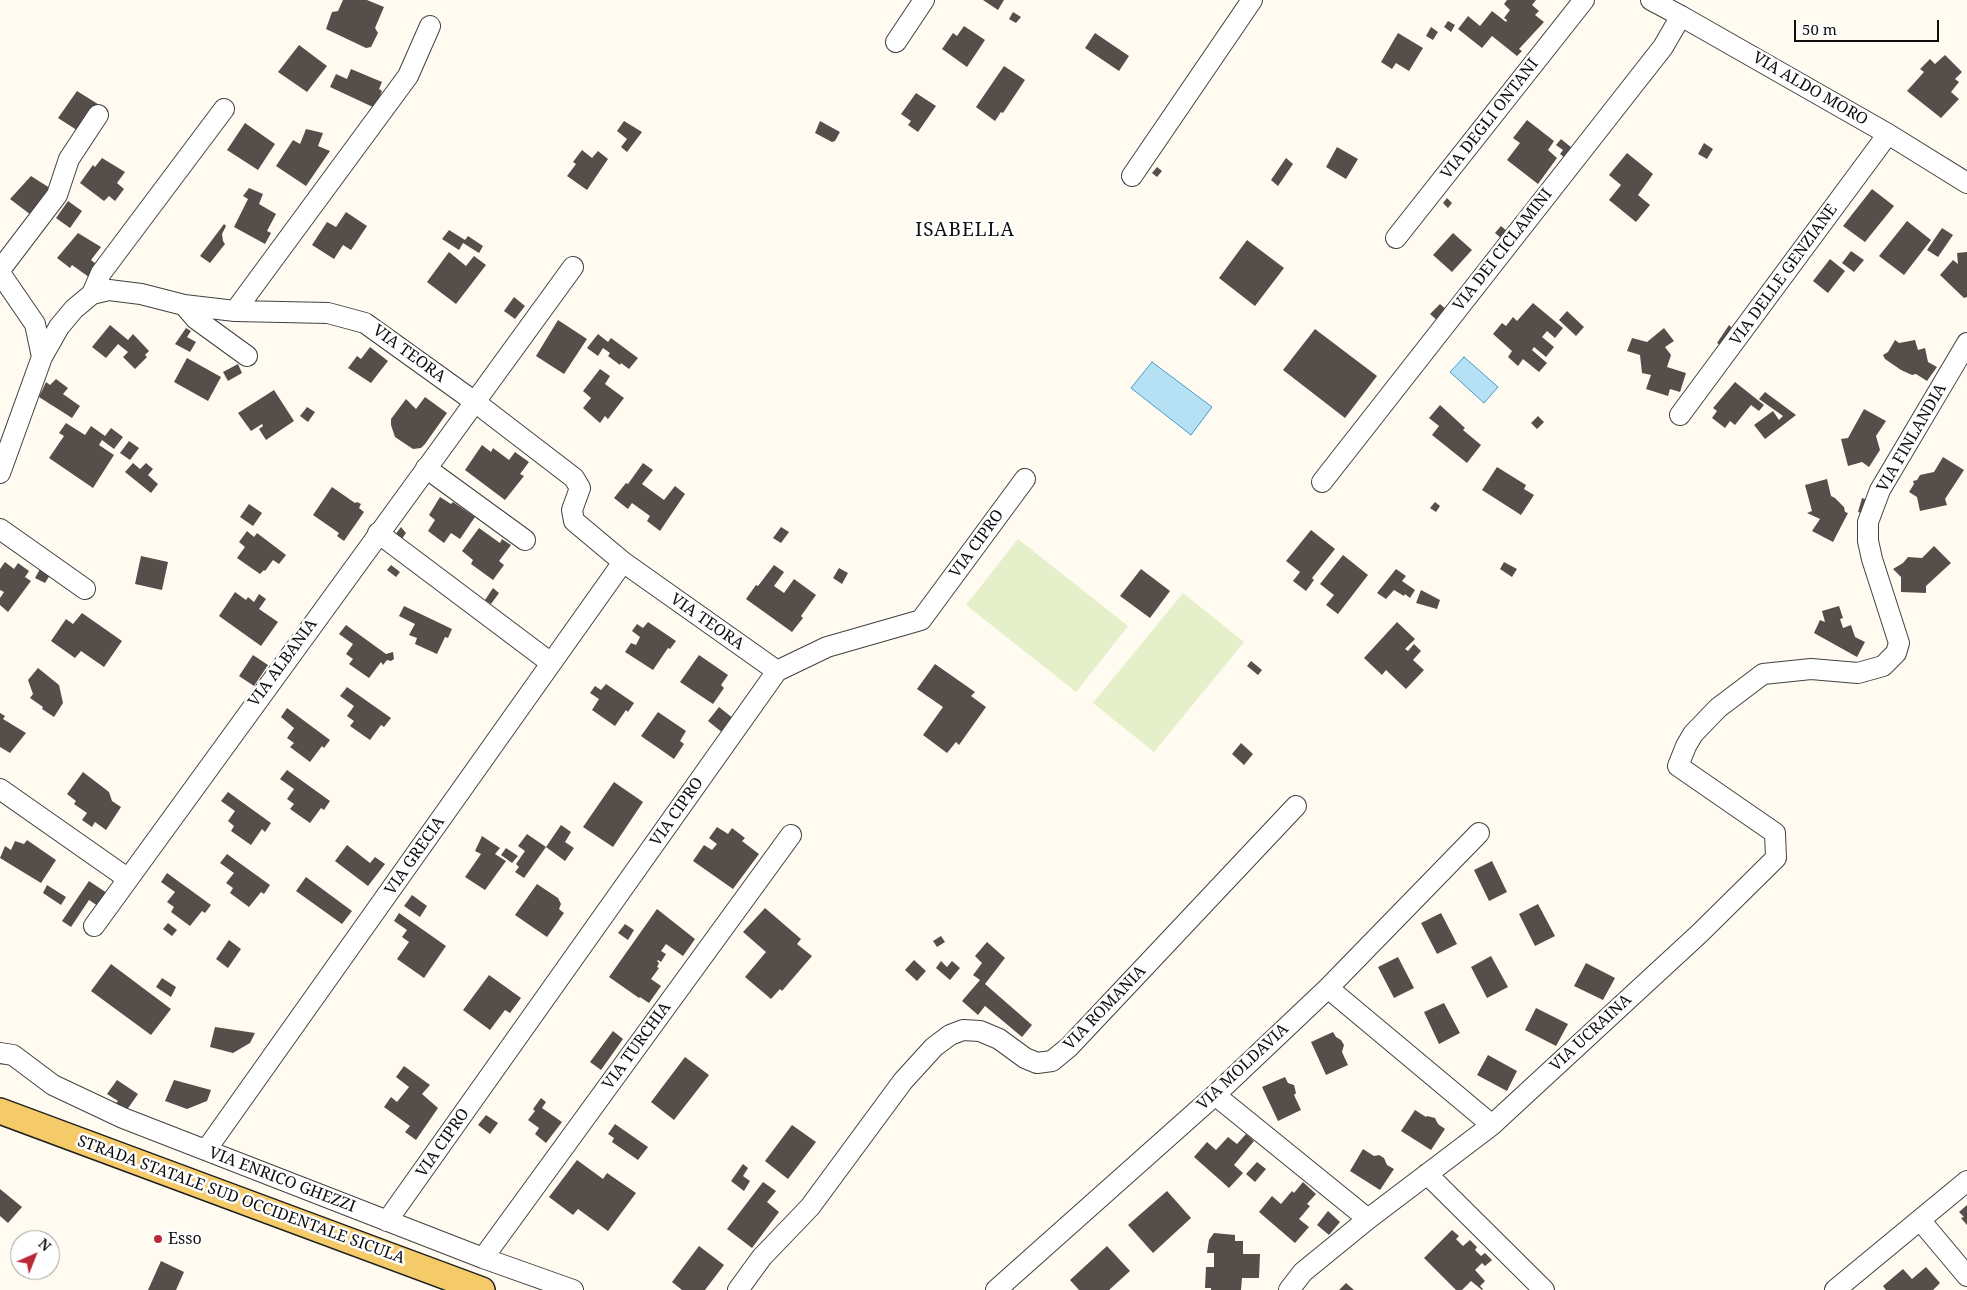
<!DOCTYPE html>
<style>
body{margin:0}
#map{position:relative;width:1967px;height:1290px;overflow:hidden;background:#fffbf0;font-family:"Noto Serif",serif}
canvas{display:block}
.north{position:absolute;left:10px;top:1230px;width:50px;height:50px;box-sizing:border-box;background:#fff;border:1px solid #9f9f9f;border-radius:50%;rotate:44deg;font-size:14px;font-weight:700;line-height:20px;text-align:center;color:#0e0e0e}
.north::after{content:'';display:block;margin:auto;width:18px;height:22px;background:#bb2939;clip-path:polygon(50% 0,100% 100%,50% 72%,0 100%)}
.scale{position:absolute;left:1794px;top:20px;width:145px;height:22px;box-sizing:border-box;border:2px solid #0e0e0e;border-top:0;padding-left:6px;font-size:15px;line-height:18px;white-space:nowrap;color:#0e0e0e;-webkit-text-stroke:4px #fff;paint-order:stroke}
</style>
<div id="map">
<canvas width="1967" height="1290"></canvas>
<div class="north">N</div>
<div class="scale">50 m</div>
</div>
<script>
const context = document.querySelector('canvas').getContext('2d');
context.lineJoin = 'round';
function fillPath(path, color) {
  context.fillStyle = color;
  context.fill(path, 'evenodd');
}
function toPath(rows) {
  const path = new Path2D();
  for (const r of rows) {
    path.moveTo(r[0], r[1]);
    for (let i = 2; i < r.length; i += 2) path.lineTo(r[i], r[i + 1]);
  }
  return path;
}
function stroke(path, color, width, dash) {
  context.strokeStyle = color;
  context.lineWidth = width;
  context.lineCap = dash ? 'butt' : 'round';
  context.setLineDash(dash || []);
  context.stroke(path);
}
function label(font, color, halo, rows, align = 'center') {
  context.font = font + ' "Noto Serif",serif';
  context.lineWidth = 5;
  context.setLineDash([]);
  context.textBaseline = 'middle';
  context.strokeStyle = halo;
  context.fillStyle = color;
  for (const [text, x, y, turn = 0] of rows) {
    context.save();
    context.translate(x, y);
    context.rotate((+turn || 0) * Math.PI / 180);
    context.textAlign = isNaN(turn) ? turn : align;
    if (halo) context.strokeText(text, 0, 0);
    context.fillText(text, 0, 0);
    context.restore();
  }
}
fillPath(toPath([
 [1018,539,1128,626,1076,692,966,605],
 [1183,593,1244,642,1154,752,1093,703]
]), '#e5f0cb');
const water = toPath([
 [1464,357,1498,387,1484,403,1450,372,1464,357],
 [1152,362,1212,407,1191,435,1131,388,1152,362]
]);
fillPath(water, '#b6e1f5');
stroke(water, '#3e9bca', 1);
fillPath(toPath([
 [343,0,367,0,384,7,375,28,378,33,371,47,366,48,326,29,332,12,338,11],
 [983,0,1004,0,998,10],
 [1507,0,1536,0,1532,5,1539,11,1535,15,1544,22,1519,49,1522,51,1517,56,1492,36,1482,48,1458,29,1468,16,1480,26,1492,11,1506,22,1507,20,1504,18,1510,10,1504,4],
 [1013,12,1021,17,1016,23,1009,19],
 [1448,21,1455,25,1451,32,1444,27],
 [964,26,985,40,967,67,942,49,953,33,957,36],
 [1431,27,1438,32,1433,40,1426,36],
 [1095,33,1129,56,1119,71,1085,48],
 [1398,33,1423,48,1409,71,1396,63,1392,69,1381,62],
 [299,45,327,66,307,92,278,72],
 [1945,55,1962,72,1955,79,1959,82,1951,92,1959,99,1941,118,1907,91,1924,72,1920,69,1930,59,1935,64],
 [1004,66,1025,80,1003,113,1001,112,995,121,976,107],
 [351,69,382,82,379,89,382,91,375,108,330,87,336,74,347,79],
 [77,91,101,106,83,134,58,118],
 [916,93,936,106,918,132,908,125,911,121,901,114],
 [1527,120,1554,141,1548,150,1557,158,1538,184,1507,160,1520,143,1513,138],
 [624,121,642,132,627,152,621,147,627,139,617,131],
 [820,121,840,132,835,141,832,142,815,133],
 [245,123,275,144,258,170,227,150],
 [306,129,323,133,318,146,330,151,306,186,276,166,293,140,300,144],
 [1561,139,1572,148,1565,158,1560,154,1563,150,1556,145],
 [1704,143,1713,149,1707,159,1698,154],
 [1337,147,1358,159,1346,179,1326,167],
 [582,150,592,158,598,151,608,159,587,190,567,176,576,164,573,162],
 [1627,153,1653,174,1638,195,1650,205,1636,222,1609,200,1621,185,1609,175],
 [102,158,125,172,117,183,124,189,115,201,109,196,104,201,80,183,93,165,95,167],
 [1286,158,1293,164,1278,186,1271,180],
 [1157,167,1162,171,1157,177,1152,173],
 [31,176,53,190,35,218,10,199],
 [249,188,263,194,259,204,276,214,267,231,271,233,265,244,234,227,248,199,243,196],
 [1872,189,1894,206,1865,242,1843,226],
 [1447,198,1452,203,1448,208,1443,203],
 [68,201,82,211,70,228,56,218],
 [346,212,367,226,351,250,343,245,334,259,312,245,327,222,336,227],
 [1907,221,1931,240,1904,275,1879,256],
 [224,224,226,226,222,234,223,241,225,244,210,263,200,256],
 [1501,226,1508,232,1502,239,1495,233],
 [1942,228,1953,235,1938,257,1927,250],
 [449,230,465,240,468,236,483,246,479,253,463,243,459,250,442,239],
 [78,233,101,247,91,260,96,264,93,280,72,265,70,268,57,258],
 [1453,233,1472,250,1452,272,1433,255],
 [1247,240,1284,268,1255,306,1219,278],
 [1851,251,1864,260,1854,272,1842,263],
 [449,252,466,266,474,256,486,265,456,304,427,282],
 [1967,252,1967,297,1964,298,1940,275,1953,260,1958,264,1957,253],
 [1830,259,1845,271,1828,293,1813,281],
 [514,297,525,306,515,319,504,311],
 [1533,303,1563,328,1555,338,1547,331,1542,337,1554,347,1546,357,1534,347,1532,350,1547,363,1539,372,1523,359,1518,366,1508,357,1512,351,1493,334,1502,323,1506,326,1513,317,1517,321],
 [1440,304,1448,311,1438,321,1430,314],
 [1567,311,1584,327,1576,336,1559,320],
 [1738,319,1743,322,1725,348,1717,343,1729,325,1732,328],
 [558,320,587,339,564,374,536,356],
 [110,325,128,340,133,334,149,351,145,355,147,357,135,369,123,357,128,352,118,344,106,358,92,347],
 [186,328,191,331,187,337,196,342,190,352,175,344],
 [1664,328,1674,341,1665,347,1671,355,1667,367,1686,373,1680,392,1670,389,1668,396,1646,389,1651,375,1642,373,1640,355,1627,351,1632,338,1647,342],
 [1315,329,1377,376,1345,418,1283,370],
 [598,334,608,342,611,338,638,358,629,369,621,363,620,365,608,356,610,353,603,348,598,356,587,348],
 [1895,340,1899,343,1915,340,1918,350,1925,348,1928,362,1937,367,1927,381,1916,374,1912,375,1901,370,1885,359,1883,355,1888,352],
 [370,347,388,361,371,383,348,368,357,356,361,359],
 [187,358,221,377,208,401,174,382],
 [238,364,242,373,228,381,223,372],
 [600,369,610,376,605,384,624,398,608,419,605,416,600,423,583,408,591,398,583,391],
 [56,379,68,388,63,394,80,406,72,418,39,397,46,382,50,385],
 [1735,382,1764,405,1759,411,1751,405,1735,425,1730,421,1725,428,1712,418,1717,411,1713,408],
 [274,390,294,421,266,440,259,429,263,426,262,424,251,431,238,413],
 [1765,392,1796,415,1765,439,1754,425,1773,411,1779,420,1783,416,1759,399],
 [425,397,447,413,425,444,421,448,413,449,395,437,391,425,391,419,406,399,416,409],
 [1440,405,1465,428,1463,430,1481,445,1467,463,1432,435,1439,426,1429,418],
 [307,407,315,412,308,422,300,416],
 [1864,409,1886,421,1876,436,1880,450,1869,467,1862,462,1848,466,1841,439,1848,438],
 [1538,416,1544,422,1537,429,1531,423],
 [66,423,85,435,91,426,105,436,111,428,123,437,114,449,102,440,99,445,114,455,93,488,49,458,64,436,59,433],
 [129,441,139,448,130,460,120,453],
 [482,445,491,452,493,448,509,460,515,452,529,462,520,474,524,476,505,500,465,470],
 [1943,457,1964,470,1945,499,1947,505,1920,511,1917,497,1909,492,1914,484,1913,481,1917,480,1920,475,1934,472],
 [133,463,140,469,146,463,153,469,148,475,158,484,151,493,125,472],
 [643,463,653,470,642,484,664,500,675,486,685,494,660,531,647,521,650,516,632,503,628,509,614,498,626,483,628,484],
 [1497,467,1526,485,1524,489,1534,495,1521,515,1482,490],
 [1827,479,1831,496,1835,498,1844,507,1845,512,1848,513,1833,542,1812,531,1820,519,1807,513,1812,511,1805,485],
 [332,487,355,503,357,502,361,504,359,508,364,512,344,541,337,536,339,533,313,515],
 [440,497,451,504,453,502,475,517,460,539,451,533,444,543,428,531,435,520,429,515],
 [1862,498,1871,501,1866,514,1858,512],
 [1435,502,1440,506,1436,512,1430,508],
 [249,504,262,513,253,526,240,517],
 [401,527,406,533,401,540,395,535],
 [781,527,789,532,781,543,773,538],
 [479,528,500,543,502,539,511,545,499,561,504,565,493,580,471,564,473,560,462,551],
 [1311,530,1335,549,1312,578,1314,580,1306,591,1293,581,1300,572,1286,561],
 [247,531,254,537,257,533,286,555,279,564,273,560,265,571,264,570,260,574,237,558,245,547,239,542],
 [1934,546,1951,563,1926,586,1926,593,1901,592,1901,577,1893,569,1903,563,1908,557,1922,558],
 [1343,555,1368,575,1338,614,1326,605,1334,595,1320,584],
 [141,556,168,562,162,590,135,584],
 [5,562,14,569,18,563,29,571,25,577,31,581,8,612,0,605,0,598,4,592,0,590,0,569],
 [1504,562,1517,569,1512,577,1500,569],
 [391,565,400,572,396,577,387,570],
 [774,565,784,572,774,586,784,593,794,579,816,595,801,616,803,618,792,632,746,599,756,585,758,586],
 [839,568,848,573,842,584,833,578],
 [40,569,50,575,45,583,35,578],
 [1141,569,1170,591,1150,618,1120,596],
 [1396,569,1406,576,1402,581,1415,590,1410,598,1405,594,1404,596,1394,590,1386,599,1377,593],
 [493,588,499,593,491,604,485,600],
 [1421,590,1440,600,1437,609,1416,603],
 [235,592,246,600,248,597,254,602,259,594,266,599,259,609,278,622,261,646,219,616],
 [404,606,452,629,448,638,445,637,437,654,415,644,417,638,409,635,415,624,399,616],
 [1839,606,1843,618,1840,619,1843,628,1851,625,1855,637,1865,642,1857,657,1814,633,1820,620,1825,622,1822,611],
 [82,613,122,641,104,667,81,651,75,658,51,641,66,619,73,624],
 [648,622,676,641,670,649,668,648,653,670,625,652,631,643,636,645,640,637,632,631,637,624,643,628],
 [1397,622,1415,639,1405,649,1408,651,1414,644,1421,651,1413,660,1424,670,1406,689,1386,670,1382,675,1364,658],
 [346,625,386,654,393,652,394,659,391,661,387,660,383,665,381,662,369,678,349,664,353,659,346,654,353,644,339,634],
 [253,655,268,665,254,686,239,676],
 [699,655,728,675,721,685,724,688,713,704,680,682],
 [1251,661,1262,670,1258,675,1247,666],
 [935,664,975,692,971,696,986,707,959,745,956,742,947,753,923,735,943,707,917,689],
 [38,668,59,685,63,703,54,717,42,709,43,707,30,698,33,694,28,680],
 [606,684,634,703,628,712,626,710,615,726,592,710,599,699,590,693,595,686,601,690],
 [347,687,391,718,384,727,381,725,370,740,350,726,354,721,347,716,354,706,340,696],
 [719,707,734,719,723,733,708,721],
 [287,708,330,740,324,748,322,746,310,762,290,747,294,743,287,738,294,728,281,717],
 [658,712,686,731,680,741,684,744,674,759,641,736],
 [0,713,5,716,3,719,26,733,10,753,0,747],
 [1241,743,1253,754,1244,765,1232,754],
 [287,770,330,801,324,810,321,808,310,823,290,809,294,804,287,799,294,789,280,779],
 [83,772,109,792,112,801,121,807,106,830,95,822,92,827,82,820,87,813,74,804,76,801,67,794],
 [614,782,643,802,613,847,583,827],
 [228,792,271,823,265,832,262,829,251,845,231,831,234,826,228,821,235,811,221,801],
 [561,825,571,832,565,842,574,848,565,861,546,847],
 [717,827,728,834,732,828,745,838,742,841,759,854,733,889,693,861,704,845,712,850,717,844,709,838],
 [527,834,546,847,524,878,515,872,519,867,516,864,525,851,518,846],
 [482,836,500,848,495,854,506,861,485,890,465,877,481,854,475,851],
 [27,840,56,860,41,883,0,858,5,846,11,850,15,841,24,844],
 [347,845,370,863,375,857,385,864,368,886,335,861],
 [506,848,518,856,512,863,501,855],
 [227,854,270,885,264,894,261,892,249,907,230,893,233,888,226,883,234,873,220,863],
 [1492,861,1507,892,1489,901,1474,870],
 [167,873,211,905,205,913,202,911,190,926,171,912,174,907,167,902,175,892,161,882],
 [306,877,352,911,342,924,296,891],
 [89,881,107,893,98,906,89,900,71,927,62,921],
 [537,884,558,898,561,904,559,909,564,913,547,937,515,915],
 [47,885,66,897,61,905,43,893],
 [412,895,427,906,420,917,404,906],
 [1538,904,1555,936,1535,946,1519,914],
 [765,908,801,939,797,944,812,956,782,991,780,989,771,999,745,977,766,952,743,932],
 [657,909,695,939,683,956,666,944,661,951,666,954,661,962,658,960,657,961,659,963,657,967,659,968,651,979,661,986,649,1003,640,997,639,998,609,977],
 [399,913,446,946,424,978,397,959,409,942,402,937,407,930,394,921],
 [1441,913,1457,944,1437,954,1421,923],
 [168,923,177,930,172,936,163,929],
 [625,924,634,930,628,940,618,933],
 [941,936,945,942,937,947,933,941],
 [229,940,241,949,228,968,216,959],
 [987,942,1005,958,985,984,1032,1025,1022,1037,985,1006,978,1015,962,1001,980,980,973,975,982,963,975,956],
 [1491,956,1508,987,1487,998,1471,967],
 [1398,957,1414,988,1394,998,1378,967],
 [914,960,926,971,917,981,905,970],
 [941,961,947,967,952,961,960,968,950,980,936,968],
 [1586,963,1615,978,1603,1000,1574,986],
 [111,964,171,1009,151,1035,91,991],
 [489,975,521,998,510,1013,505,1010,490,1030,463,1010],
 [162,978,176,987,171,997,156,987],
 [1444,1003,1460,1033,1439,1044,1424,1012],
 [1536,1008,1568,1024,1556,1046,1525,1030],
 [215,1027,255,1033,250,1043,233,1053,210,1047],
 [613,1031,623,1039,601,1070,590,1062],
 [1333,1032,1336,1037,1341,1040,1344,1045,1342,1052,1348,1065,1326,1075,1311,1042],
 [1488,1055,1517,1071,1507,1091,1477,1075],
 [685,1057,709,1075,674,1120,651,1102],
 [404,1066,430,1085,422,1094,438,1108,416,1140,405,1132,410,1126,384,1107,391,1097,397,1102,409,1087,396,1077],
 [1285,1077,1288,1083,1294,1085,1296,1093,1294,1095,1301,1110,1278,1121,1262,1087],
 [117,1080,138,1094,124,1114,112,1108,118,1101,107,1094],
 [174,1080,211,1090,207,1101,187,1109,165,1101],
 [541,1098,546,1102,542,1108,562,1122,546,1143,535,1134,539,1128,528,1120,535,1111,533,1109],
 [1415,1110,1426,1117,1427,1116,1435,1118,1438,1124,1445,1129,1431,1150,1401,1131],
 [486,1115,498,1123,490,1134,478,1125],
 [615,1124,648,1147,638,1160,612,1142,614,1138,608,1134],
 [792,1125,816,1142,788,1179,765,1161],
 [1246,1134,1254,1141,1234,1165,1243,1173,1229,1188,1194,1157,1207,1142,1216,1150,1228,1137,1237,1144],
 [1363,1149,1374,1156,1379,1155,1384,1158,1387,1165,1394,1169,1380,1190,1350,1171],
 [577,1160,603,1179,607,1173,636,1193,608,1231,578,1209,573,1215,549,1197],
 [1257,1162,1266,1169,1255,1182,1246,1174],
 [743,1164,748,1168,743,1176,750,1181,744,1191,731,1181],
 [763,1182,776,1191,767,1202,779,1212,752,1248,727,1229],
 [1303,1182,1316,1194,1307,1204,1310,1206,1299,1219,1309,1227,1295,1243,1259,1212,1272,1196,1281,1204,1292,1191,1294,1193],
 [0,1189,22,1207,8,1223,0,1216],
 [1167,1191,1191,1218,1153,1253,1128,1225],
 [1967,1205,1967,1225,1961,1218,1964,1217,1959,1212],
 [1328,1211,1340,1222,1329,1235,1317,1225],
 [1452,1230,1459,1236,1456,1239,1463,1246,1470,1240,1477,1247,1475,1250,1481,1256,1485,1253,1492,1260,1485,1266,1482,1263,1475,1270,1485,1281,1480,1286,1483,1289,1482,1290,1471,1281,1462,1290,1456,1290,1424,1258],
 [1214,1233,1235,1235,1235,1241,1243,1241,1243,1254,1260,1254,1259,1278,1242,1278,1241,1290,1211,1290,1211,1288,1205,1288,1206,1267,1214,1267,1214,1253,1207,1253,1209,1240],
 [699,1246,724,1265,705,1290,682,1290,672,1282],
 [1107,1246,1130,1271,1109,1290,1079,1290,1070,1280],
 [161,1261,184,1272,176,1290,148,1290],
 [1926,1267,1940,1283,1933,1290,1886,1290,1883,1286,1903,1269,1912,1279],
 [1346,1283,1354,1290,1339,1290]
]), '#564e4b');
const minor = toPath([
 [1651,0,1681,16,1888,134,1967,183],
 [896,42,924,0],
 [1132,176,1252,0],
 [1396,238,1584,0],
 [0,270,57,195,69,159,98,115],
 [0,273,35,324,42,357],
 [92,294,101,273,224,109],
 [184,305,196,319,247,356],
 [235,311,408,76,430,26],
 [1680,415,1888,134],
 [426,468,525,540],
 [0,473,42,357,59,327,74,309,92,294,109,290,141,294,184,305,235,311,328,313,365,323,475,402,574,478,580,488,572,510,574,521,623,562,777,671],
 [1322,482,1663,47,1681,16],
 [0,529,85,589],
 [378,533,551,663],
 [0,789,127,878],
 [94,926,573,267],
 [1328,988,1492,1125],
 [0,1053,13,1055,53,1085,123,1118,483,1258,573,1290],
 [1215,1095,1368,1219],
 [206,1150,623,562],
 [1427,1174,1544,1290],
 [1920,1220,1967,1276],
 [387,1221,777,671,827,647,921,620,1025,479],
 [483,1258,791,835],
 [738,1290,762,1257,810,1207,903,1081,934,1047,950,1035,963,1030,980,1031,999,1039,1025,1058,1037,1063,1052,1061,1069,1047,1296,806],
 [996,1290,1215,1095,1328,988,1479,833],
 [1289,1290,1303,1272,1368,1219,1492,1125,1700,933,1776,858,1775,833,1678,766,1686,746,1693,734,1718,708,1763,674,1811,669,1858,673,1883,666,1896,653,1899,643,1872,559,1868,541,1868,522,1880,490,1967,343],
 [1835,1290,1967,1181]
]);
const major = toPath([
 [0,1111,482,1290]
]);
stroke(minor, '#414141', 22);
stroke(major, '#1f1f1f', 28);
stroke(minor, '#fff', 20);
stroke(major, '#f5ca69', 25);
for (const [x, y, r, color] of [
 [158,1239,5,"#bb2939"]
]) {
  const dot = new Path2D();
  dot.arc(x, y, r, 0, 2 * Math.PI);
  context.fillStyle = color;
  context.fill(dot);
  stroke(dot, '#fff', 2);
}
label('16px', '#0e0e0e', '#fff', [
 ["VIA ALDO MORO",1810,89,30],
 ["VIA DEGLI ONTANI",1490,119,-52],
 ["VIA DEI CICLAMINI",1503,250,-52],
 ["VIA DELLE GENZIANE",1784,275,-54],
 ["VIA TEORA",409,354,36],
 ["VIA FINLANDIA",1912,438,-60],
 ["VIA CIPRO",977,544,-54],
 ["VIA TEORA",707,622,35],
 ["VIA ALBANIA",283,663,-54],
 ["VIA CIPRO",677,812,-55],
 ["VIA GRECIA",415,856,-55],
 ["VIA ROMANIA",1105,1008,-46],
 ["VIA UCRAINA",1591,1033,-43],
 ["VIA TURCHIA",637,1046,-54],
 ["VIA MOLDAVIA",1243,1067,-43],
 ["VIA CIPRO",443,1143,-55],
 ["VIA ENRICO GHEZZI",282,1180,21],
 ["STRADA STATALE SUD OCCIDENTALE SICULA",241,1200,20]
]);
label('16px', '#0e0e0e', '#fff', [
 ["Esso",168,1239]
], 'left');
context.letterSpacing = '1px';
label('19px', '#0e0e0e', '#fff', [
 ["ISABELLA",965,231]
]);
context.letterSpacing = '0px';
</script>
